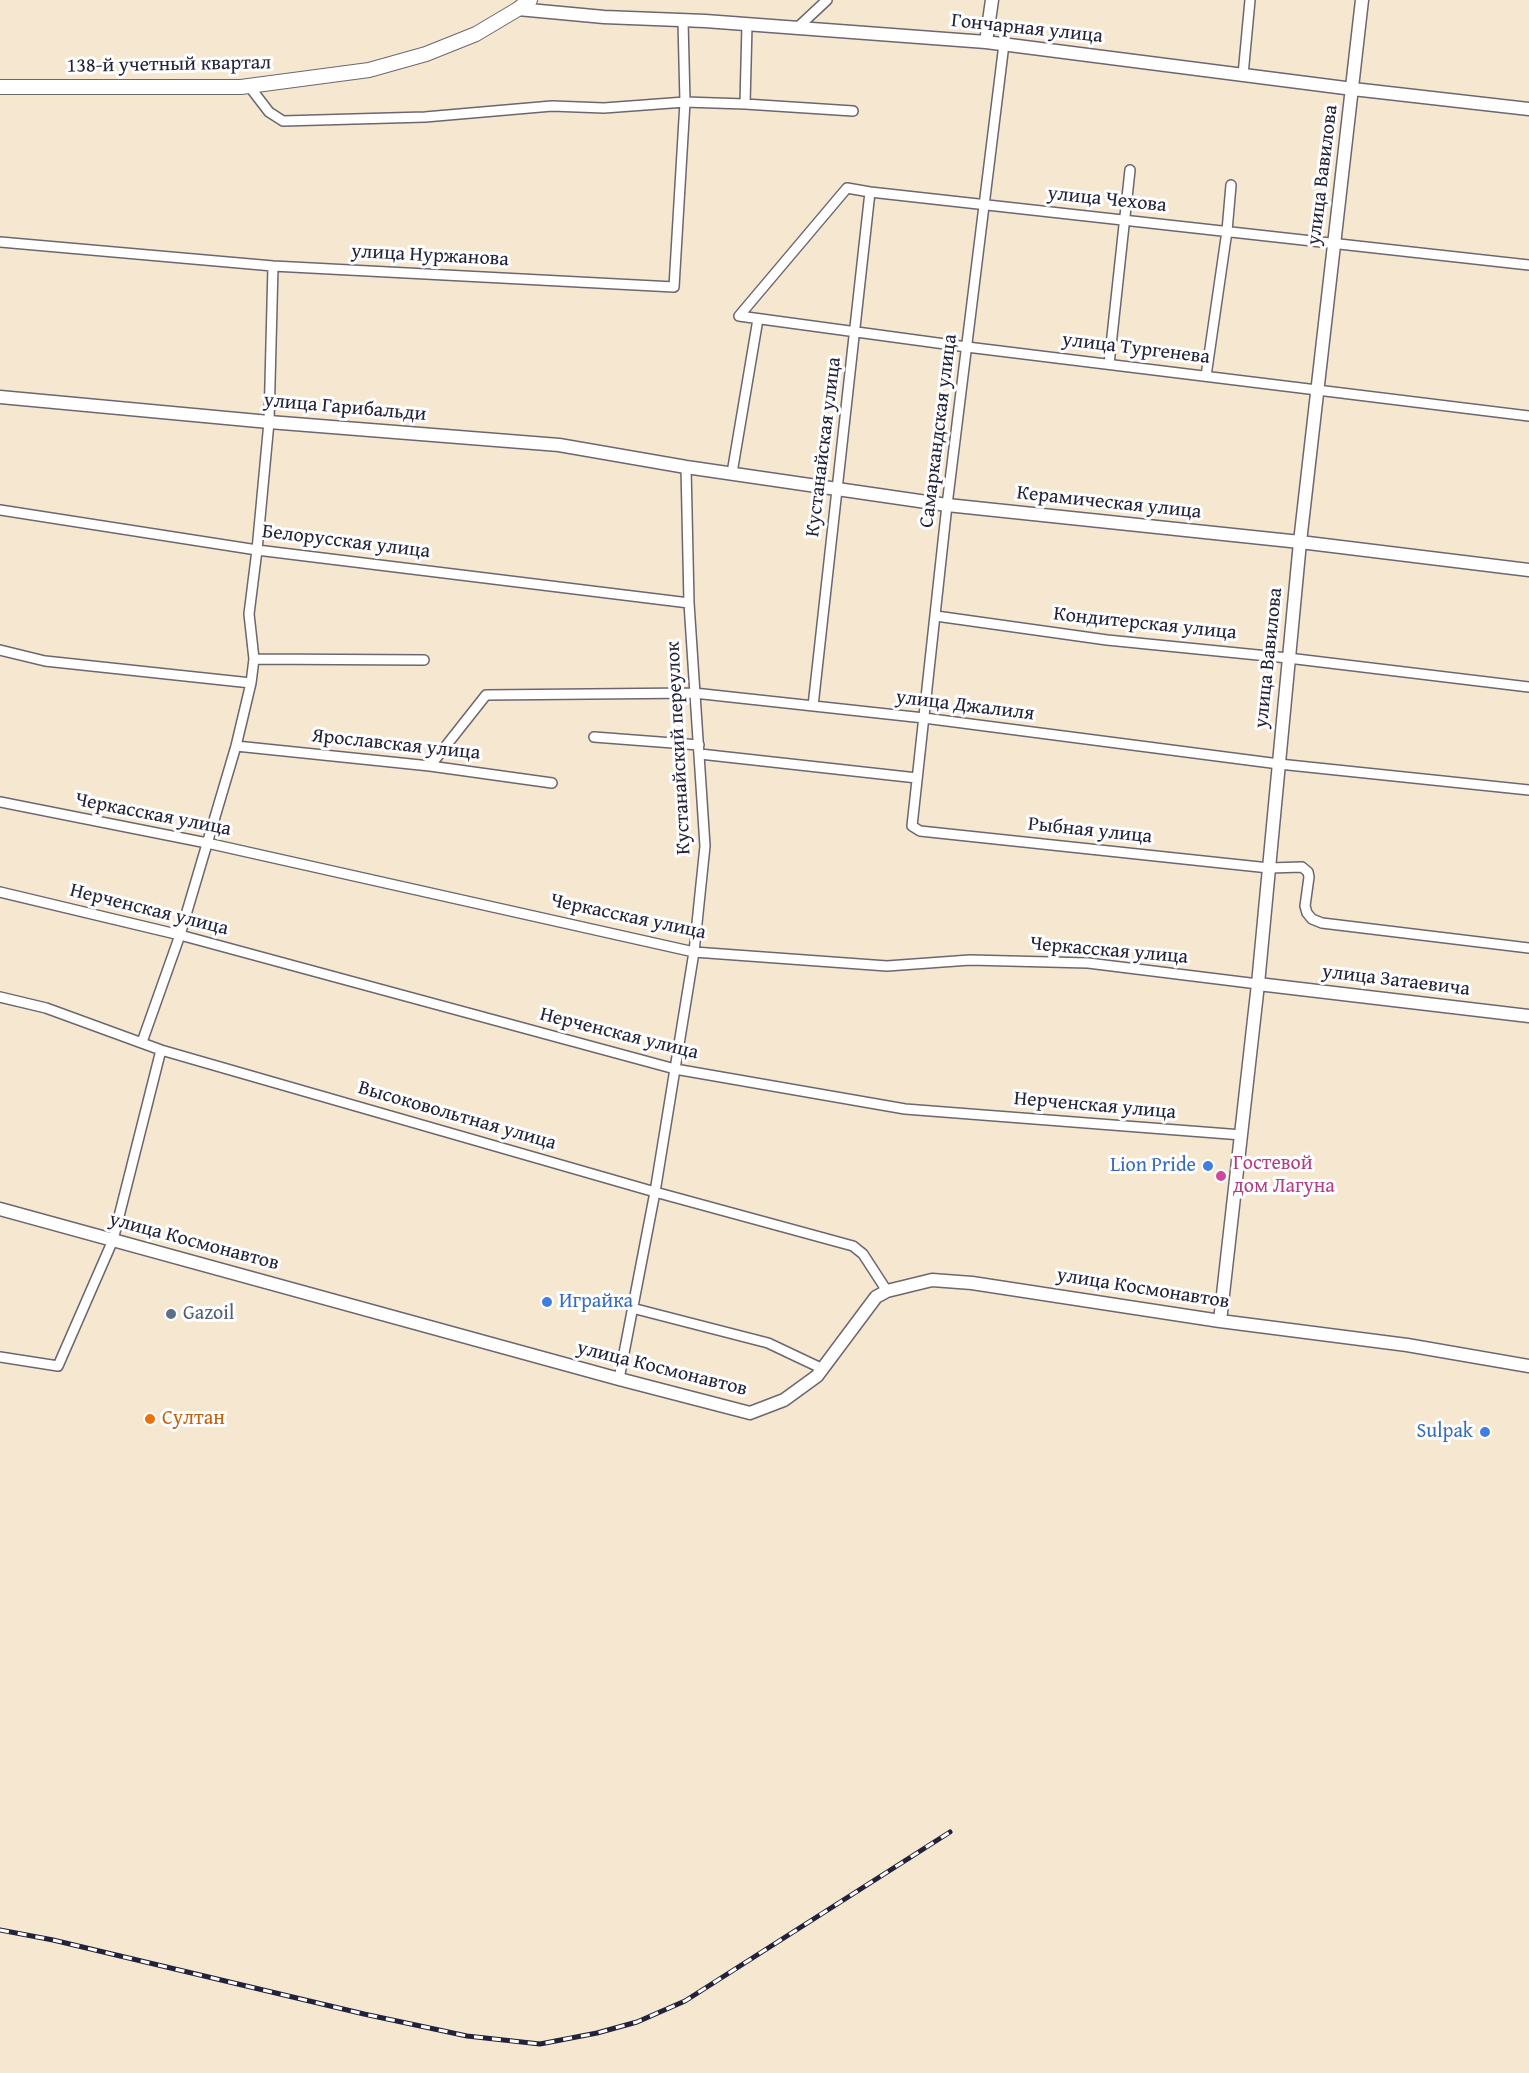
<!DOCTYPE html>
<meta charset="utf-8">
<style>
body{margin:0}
canvas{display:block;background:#f5e7d0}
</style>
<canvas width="1529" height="2073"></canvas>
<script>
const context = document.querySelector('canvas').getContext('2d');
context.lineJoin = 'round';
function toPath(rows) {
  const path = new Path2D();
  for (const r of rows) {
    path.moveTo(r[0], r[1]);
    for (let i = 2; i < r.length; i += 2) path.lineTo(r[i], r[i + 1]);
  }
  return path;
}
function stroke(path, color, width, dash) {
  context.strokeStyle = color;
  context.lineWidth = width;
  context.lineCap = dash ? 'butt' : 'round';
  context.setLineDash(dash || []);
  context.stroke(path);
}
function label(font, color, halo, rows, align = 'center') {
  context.font = font + ' "Gentium Book Plus",serif';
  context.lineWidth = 6;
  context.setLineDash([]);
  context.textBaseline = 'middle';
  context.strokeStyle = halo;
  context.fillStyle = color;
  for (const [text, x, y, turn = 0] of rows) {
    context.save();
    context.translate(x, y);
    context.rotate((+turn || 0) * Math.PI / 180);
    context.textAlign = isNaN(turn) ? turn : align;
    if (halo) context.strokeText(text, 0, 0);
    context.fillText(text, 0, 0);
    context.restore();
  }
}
const minor = toPath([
 [796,29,827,0],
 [1004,44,947,505,912,826,920,831,1269,868,1302,867,1308,872,1309,877,1305,906,1307,913,1312,919,1322,923,1529,948],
 [1243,75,1250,0],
 [249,86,269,112,283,121,425,117,552,106,604,108,685,102,745,104,853,111],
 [745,104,747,25],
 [0,242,273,266,674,287,685,102,683,21],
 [739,316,847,188,870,192,1529,265],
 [739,316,967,347,1529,416],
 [1109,364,1130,170],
 [1206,376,1227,231,1231,185],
 [732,473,758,319],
 [0,510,257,550,689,603],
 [936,616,1107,640,1288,658,1529,687],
 [0,650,45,661,251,683],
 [254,659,424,660],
 [813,706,870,192],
 [594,737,699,745],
 [236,746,430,766,552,783],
 [700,754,917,778],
 [430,766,486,695,694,693,924,718,1279,764,1529,790],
 [0,802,207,843,694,952,887,966,970,960,1088,963,1258,984],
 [0,892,180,935,675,1069,905,1109,1242,1135],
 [0,997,46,1008,161,1050,655,1192,853,1246,863,1254,887,1291],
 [142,1042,180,935,236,746,251,683,254,659,249,614,257,550,269,422,273,266],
 [632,1308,768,1343,823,1369],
 [0,1357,58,1366,113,1240,161,1050],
 [619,1379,655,1192,694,952,705,846,689,603,686,467]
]);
const tertiary = toPath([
 [518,9,604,17,705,21,986,42,1353,89,1529,109],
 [986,42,992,0],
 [0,397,269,422,559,445,686,467,947,505,1300,542,1529,570],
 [1258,984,1529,1016],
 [0,1209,619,1379,750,1413,784,1400,817,1376,876,1297,887,1291,932,1280,972,1283,1220,1321,1407,1345,1529,1366],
 [1220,1321,1258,984,1300,542,1362,0]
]);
const secondary = toPath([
 [0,87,241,87,369,70,426,54,476,34,518,9,530,0]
]);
stroke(minor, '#6c676f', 12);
stroke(tertiary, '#6c676f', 15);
stroke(secondary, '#6c676f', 16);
stroke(minor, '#fff', 9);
stroke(tertiary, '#fff', 12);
stroke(secondary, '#fff', 14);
const rail = toPath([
 [0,1930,53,1940,364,2014,467,2036,540,2044,597,2033,637,2022,685,2001,950,1832]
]);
stroke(rail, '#22223b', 5);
stroke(rail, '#fff', 3, [9]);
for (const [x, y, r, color] of [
 [1208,1166,6,"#3f7fe0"],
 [1221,1176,6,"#d1479c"],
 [547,1302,6,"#3f7fe0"],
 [171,1314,6,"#5c6f8a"],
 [150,1419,6,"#e8710a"],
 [1485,1432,6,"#3f7fe0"]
]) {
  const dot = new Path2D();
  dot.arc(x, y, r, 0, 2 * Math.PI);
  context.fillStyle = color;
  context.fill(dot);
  stroke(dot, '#fff', 2);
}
label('20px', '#22223b', '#fff', [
 ["Гончарная улица",1027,29,6],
 ["138-й учетный квартал",169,65,-1],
 ["улица Вавилова",1323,175,-83],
 ["улица Чехова",1107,200,6],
 ["улица Нуржанова",430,256,3],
 ["улица Тургенева",1136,349,7],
 ["улица Гарибальди",345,408,5],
 ["Самаркандская улица",939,431,-83],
 ["Кустанайская улица",824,447,-83],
 ["Керамическая улица",1109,503,6],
 ["Белорусская улица",346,542,7],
 ["Кондитерская улица",1145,624,6],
 ["улица Вавилова",1269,658,-84],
 ["улица Джалиля",965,706,7],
 ["Ярославская улица",396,745,6],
 ["Кустанайский переулок",679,748,-93],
 ["Черкасская улица",153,815,11],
 ["Рыбная улица",1090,831,6],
 ["Нерченская улица",149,910,14],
 ["Черкасская улица",628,917,12],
 ["Черкасская улица",1109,951,5],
 ["улица Затаевича",1396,981,7],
 ["Нерченская улица",619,1034,14],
 ["Нерченская улица",1095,1106,5],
 ["Высоковольтная улица",457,1116,16],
 ["улица Космонавтов",194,1242,15],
 ["улица Космонавтов",1143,1289,9],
 ["улица Космонавтов",662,1369,14]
]);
label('20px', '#b23c85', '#fff', [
 ["Гостевой",1233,1164],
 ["дом Лагуна",1233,1187]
], 'left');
label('20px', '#366cbe', '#fff', [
 ["Lion Pride",1196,1166],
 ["Играйка",559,1302,"left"],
 ["Sulpak",1473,1432]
], 'right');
label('20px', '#4e5e75', '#fff', [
 ["Gazoil",183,1314]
], 'left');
label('20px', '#c56008', '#fff', [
 ["Султан",162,1419]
], 'left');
</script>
